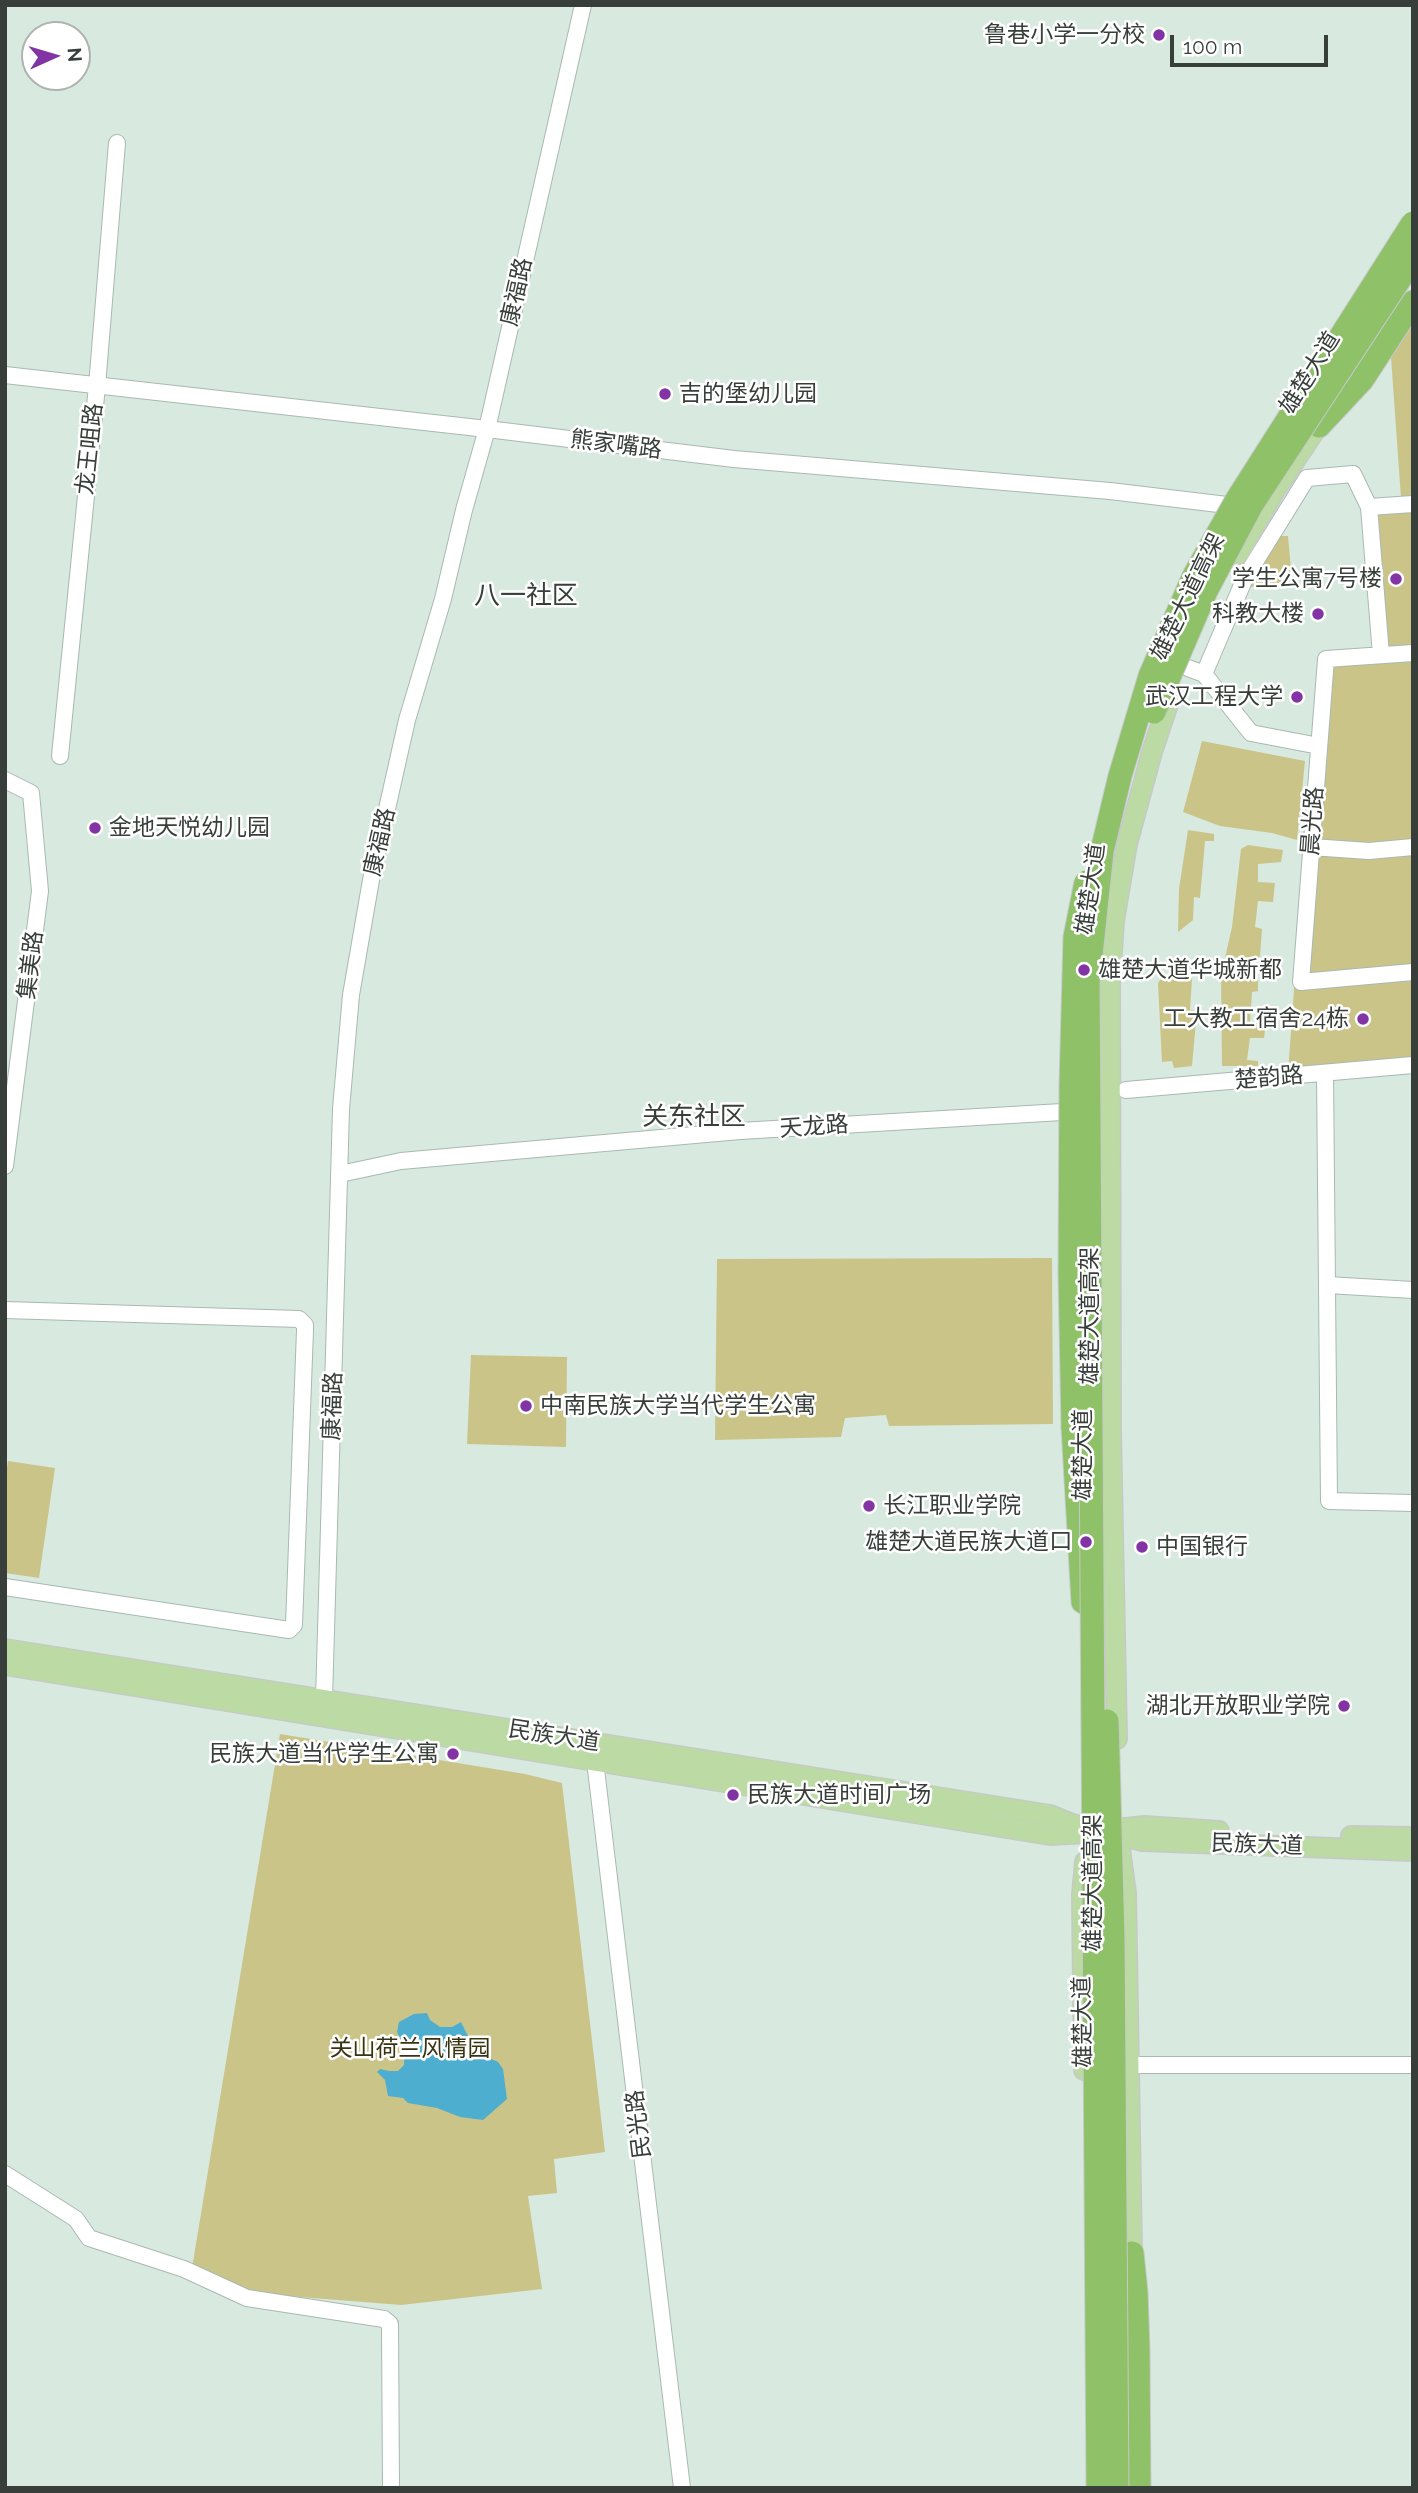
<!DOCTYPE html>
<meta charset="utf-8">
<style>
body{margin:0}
#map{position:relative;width:1418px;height:2493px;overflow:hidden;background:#d8e9e0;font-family:Raleway,sans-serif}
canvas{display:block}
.frame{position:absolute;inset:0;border:7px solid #383f3b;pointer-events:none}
.north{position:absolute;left:21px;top:21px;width:70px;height:70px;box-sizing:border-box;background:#fff;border:2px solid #afb2b1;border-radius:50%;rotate:86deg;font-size:19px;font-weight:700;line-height:28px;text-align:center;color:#383f3b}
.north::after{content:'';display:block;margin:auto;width:24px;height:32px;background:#8334a4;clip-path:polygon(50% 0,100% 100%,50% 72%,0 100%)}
.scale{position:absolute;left:1170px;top:35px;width:158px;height:32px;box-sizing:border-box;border:4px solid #383f3b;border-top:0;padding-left:9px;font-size:21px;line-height:24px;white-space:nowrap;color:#383f3b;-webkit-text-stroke:5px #fff;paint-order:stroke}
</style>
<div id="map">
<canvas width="1418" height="2493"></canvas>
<div class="frame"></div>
<div class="north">N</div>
<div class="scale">100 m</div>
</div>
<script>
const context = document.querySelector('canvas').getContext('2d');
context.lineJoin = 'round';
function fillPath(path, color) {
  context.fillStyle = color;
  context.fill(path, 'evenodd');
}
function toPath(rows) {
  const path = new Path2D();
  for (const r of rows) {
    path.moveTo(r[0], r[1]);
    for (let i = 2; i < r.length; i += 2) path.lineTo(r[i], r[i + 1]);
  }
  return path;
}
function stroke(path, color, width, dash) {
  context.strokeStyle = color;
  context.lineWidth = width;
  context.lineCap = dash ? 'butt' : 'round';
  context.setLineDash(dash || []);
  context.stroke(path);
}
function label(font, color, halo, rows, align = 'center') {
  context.font = font + ' Raleway,"Noto Sans SC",sans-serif';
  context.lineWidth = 5;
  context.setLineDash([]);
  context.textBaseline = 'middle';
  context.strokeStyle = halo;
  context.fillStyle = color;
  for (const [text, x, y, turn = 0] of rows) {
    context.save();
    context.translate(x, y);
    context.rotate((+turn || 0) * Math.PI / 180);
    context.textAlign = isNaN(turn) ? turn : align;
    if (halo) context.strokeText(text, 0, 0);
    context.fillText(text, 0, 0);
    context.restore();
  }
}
fillPath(toPath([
 [1413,323,1413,498,1401,498,1391,357],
 [1413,504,1413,1059,1288,1073,1311,754,1326,659,1381,655,1369,507],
 [1275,536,1288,536,1292,580,1287,585,1245,587],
 [1202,741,1305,761,1297,840,1272,833,1220,826,1183,812],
 [1188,830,1214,834,1214,841,1205,841,1200,898,1194,897,1193,920,1178,932,1179,889],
 [1248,845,1283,850,1281,862,1258,864,1258,882,1275,883,1273,902,1258,901,1255,927,1262,929,1260,956,1252,964,1233,963,1225,958,1232,927,1241,849],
 [1231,971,1254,973,1258,980,1258,991,1252,992,1250,1022,1266,1024,1264,1038,1250,1038,1247,1060,1258,1061,1258,1066,1222,1066,1221,974],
 [1162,977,1192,979,1190,1010,1197,1010,1192,1066,1174,1068,1172,1061,1162,1062,1158,983],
 [1052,1258,1053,1424,889,1426,886,1415,845,1418,841,1437,715,1440,717,1259],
 [471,1355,567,1357,566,1447,467,1444],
 [8,1461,55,1468,39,1578,5,1573,5,1481],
 [280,1734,525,1774,562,1783,605,2152,554,2159,557,2193,528,2196,542,2289,401,2305,249,2293,192,2268]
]), '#cac488');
fillPath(toPath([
 [427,2013,430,2020,440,2027,452,2027,461,2022,476,2052,498,2062,503,2069,507,2099,483,2120,460,2117,437,2108,408,2103,403,2098,388,2096,385,2080,377,2072,380,2069,389,2071,398,2071,404,2065,405,2048,397,2032,399,2022,414,2014]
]), '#4eaecf');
const minor = toPath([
 [5,375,487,429,734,459,1110,491,1227,505],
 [1413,653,1326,659,1301,982,1413,972],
 [1381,655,1369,507,1413,504],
 [1188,668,1204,674,1251,733,1319,746],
 [1204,674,1245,578,1307,478,1353,474,1369,507],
 [60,756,97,386,117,143],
 [5,780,31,793,40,891,5,1166],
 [1311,847,1369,851,1413,847],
 [1325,1074,1329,1501,1413,1503],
 [1126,1090,1413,1065],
 [340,1174,401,1161,740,1131,1079,1111],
 [1327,1285,1413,1290],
 [5,1310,299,1319,305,1325,305,1330,294,1625,289,1630,5,1587],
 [324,1700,341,1109,351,995,371,880,407,720,443,599,464,510,487,429,583,5],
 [595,1761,682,2488],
 [1129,2065,1413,2065],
 [5,2174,76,2219,89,2238,184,2269,247,2298,384,2319,390,2324,391,2488]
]);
const major = toPath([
 [1238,554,1274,492,1326,414],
 [5,1649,1050,1815,1072,1824,1143,1841,1413,1851],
 [5,1665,1050,1835,1087,1833],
 [1117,1739,1111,1432,1110,981,1114,921,1127,844,1152,752,1171,695],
 [1117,1829,1144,1826,1219,1831],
 [1351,1836,1413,1837],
 [1119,1842,1126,1893,1132,2253,1130,2266],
 [1084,2070,1082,1895,1085,1862]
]);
const highway = toPath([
 [1319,426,1362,380,1413,302],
 [1073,1427,1083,1602],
 [1132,2253,1136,2292,1138,2349,1139,2488]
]);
stroke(minor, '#a9b9b1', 18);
stroke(major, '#c7c9c8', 22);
stroke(highway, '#c7c9c8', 25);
stroke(minor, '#fff', 16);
stroke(major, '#bbdaa4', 19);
stroke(highway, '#8ec168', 23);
const highwayBridge = toPath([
 [1154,712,1206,591,1251,506,1413,259],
 [1073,1427,1070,1273,1071,1085,1075,937,1086,882],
 [1107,1721,1113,1940,1117,2488],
 [1098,2488,1088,983,1102,851,1120,776,1150,676,1194,576,1238,498,1413,223]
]);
stroke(highwayBridge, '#c7c9c8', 25, []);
stroke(highwayBridge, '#8ec168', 23);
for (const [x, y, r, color] of [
 [1159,35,7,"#8334a4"],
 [665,394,7,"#8334a4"],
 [1396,579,7,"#8334a4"],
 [1318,614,7,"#8334a4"],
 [1297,697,7,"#8334a4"],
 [95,828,7,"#8334a4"],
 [1084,970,7,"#8334a4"],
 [1363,1019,7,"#8334a4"],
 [526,1406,7,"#8334a4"],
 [869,1506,7,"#8334a4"],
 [1086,1542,7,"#8334a4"],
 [1142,1547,7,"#8334a4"],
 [1344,1706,7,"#8334a4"],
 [453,1754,7,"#8334a4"],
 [733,1795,7,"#8334a4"]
]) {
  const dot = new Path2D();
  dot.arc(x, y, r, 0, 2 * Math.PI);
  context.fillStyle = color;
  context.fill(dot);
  stroke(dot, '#fff', 2.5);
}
label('23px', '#383f3b', '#fff', [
 ["鲁巷小学一分校",1145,35],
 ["吉的堡幼儿园",679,394,"left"],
 ["学生公寓7号楼",1382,579],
 ["科教大楼",1304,614],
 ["武汉工程大学",1283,697],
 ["金地天悦幼儿园",109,828,"left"],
 ["雄楚大道华城新都",1098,970,"left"],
 ["工大教工宿舍24栋",1349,1019],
 ["中南民族大学当代学生公寓",540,1406,"left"],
 ["长江职业学院",883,1506,"left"],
 ["雄楚大道民族大道口",1072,1542],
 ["中国银行",1156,1547,"left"],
 ["湖北开放职业学院",1330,1706],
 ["民族大道当代学生公寓",439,1754],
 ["民族大道时间广场",747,1795,"left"]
], 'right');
label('23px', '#383f3b', '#fff', [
 ["康福路",517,292,-77],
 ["雄楚大道",1310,373,-58],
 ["熊家嘴路",616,445,7],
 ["龙王咀路",90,449,-84],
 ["雄楚大道高架",1188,597,-64],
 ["晨光路",1313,821,-86],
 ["康福路",380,842,-77],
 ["雄楚大道",1091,889,-82],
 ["集美路",31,965,-83],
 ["楚韵路",1269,1078,-5],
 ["天龙路",814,1127,-4],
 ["雄楚大道高架",1090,1316,-90],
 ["康福路",333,1406,-88],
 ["雄楚大道",1083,1455,-90],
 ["民族大道",554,1736,9],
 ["民族大道",1257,1845,2],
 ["雄楚大道高架",1093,1883,-90],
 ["雄楚大道",1083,2022,-91],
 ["民光路",639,2124,-97]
]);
label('23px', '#383411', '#fff', [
 ["关山荷兰风情园",410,2049]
]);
label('26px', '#383f3b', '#fff', [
 ["八一社区",526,596],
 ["关东社区",694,1117]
]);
</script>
